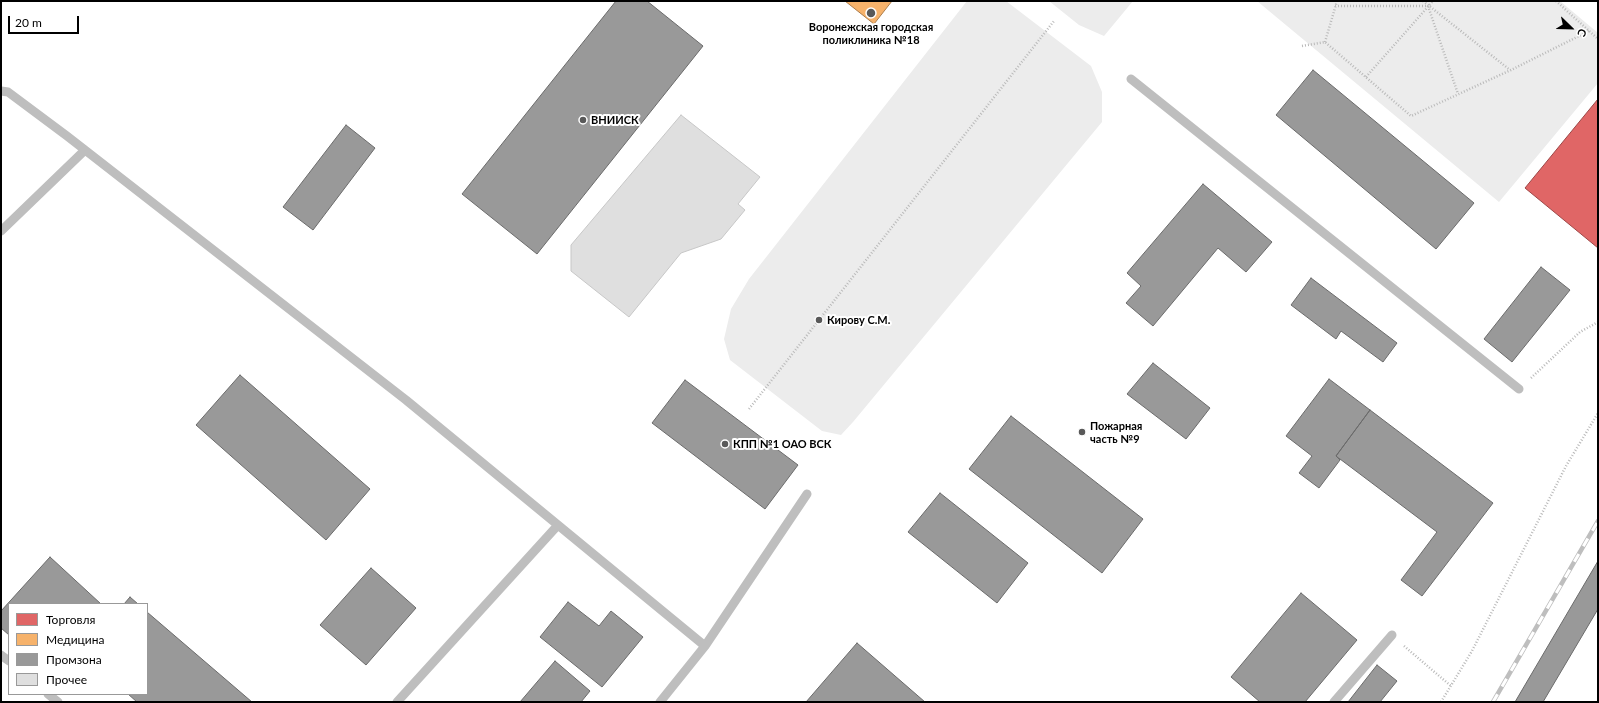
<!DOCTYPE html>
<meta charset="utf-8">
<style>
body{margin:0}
#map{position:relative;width:1599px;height:703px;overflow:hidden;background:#fff;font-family:Lato,sans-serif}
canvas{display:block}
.frame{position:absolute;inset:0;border:2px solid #000;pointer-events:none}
.legend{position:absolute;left:8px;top:603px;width:140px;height:92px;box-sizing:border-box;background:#fff;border:1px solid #999;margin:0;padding:5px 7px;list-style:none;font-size:12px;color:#000}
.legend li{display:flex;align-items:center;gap:8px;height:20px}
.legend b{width:20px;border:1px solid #999}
.north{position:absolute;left:1551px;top:8px;width:40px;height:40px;-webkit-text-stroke:3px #fff;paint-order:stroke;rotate:113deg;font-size:11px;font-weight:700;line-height:16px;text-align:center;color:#000}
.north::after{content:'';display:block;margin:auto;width:14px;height:18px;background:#000;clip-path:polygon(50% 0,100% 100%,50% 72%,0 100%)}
.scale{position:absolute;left:8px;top:16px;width:71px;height:18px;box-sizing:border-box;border:2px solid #000;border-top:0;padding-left:5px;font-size:12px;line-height:14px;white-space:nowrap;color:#000;-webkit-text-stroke:3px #fff;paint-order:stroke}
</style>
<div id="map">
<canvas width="1599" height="703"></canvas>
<div class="frame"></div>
<ul class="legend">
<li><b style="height:11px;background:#e06666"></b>Торговля</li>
<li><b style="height:11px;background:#f6b26b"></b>Медицина</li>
<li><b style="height:11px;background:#999"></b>Промзона</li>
<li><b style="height:11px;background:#dfdfdf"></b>Прочее</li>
</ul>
<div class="north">С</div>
<div class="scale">20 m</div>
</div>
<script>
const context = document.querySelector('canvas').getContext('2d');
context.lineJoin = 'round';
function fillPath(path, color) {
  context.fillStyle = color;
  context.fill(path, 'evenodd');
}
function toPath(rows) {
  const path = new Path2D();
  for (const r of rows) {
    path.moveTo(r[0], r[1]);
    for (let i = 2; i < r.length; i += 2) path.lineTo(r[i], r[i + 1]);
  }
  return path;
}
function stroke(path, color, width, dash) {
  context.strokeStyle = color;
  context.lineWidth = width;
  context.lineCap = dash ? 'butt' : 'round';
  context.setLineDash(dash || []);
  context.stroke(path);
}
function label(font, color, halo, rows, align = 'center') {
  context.font = font + ' Lato,sans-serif';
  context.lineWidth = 4;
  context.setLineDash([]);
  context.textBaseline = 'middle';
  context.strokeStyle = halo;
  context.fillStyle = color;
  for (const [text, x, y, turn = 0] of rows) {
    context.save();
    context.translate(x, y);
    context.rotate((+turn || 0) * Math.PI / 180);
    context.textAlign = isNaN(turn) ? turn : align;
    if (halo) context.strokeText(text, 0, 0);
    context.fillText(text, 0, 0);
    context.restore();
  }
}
fillPath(toPath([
 [967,1,1006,1,1091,66,1102,92,1102,122,853,422,841,435,822,431,730,360,724,339,731,309,749,279],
 [1049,1,1133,1,1104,36,1079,25],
 [1257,1,1560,1,1598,33,1598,83,1499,202]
]), '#ececec');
const shops = toPath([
 [1598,99,1598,248,1525,188,1598,99]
]);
fillPath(shops, '#e06666');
stroke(shops, '#9d4747', 1);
const health = toPath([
 [845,1,892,1,874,24,845,1]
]);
fillPath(health, '#f6b26b');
stroke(health, '#ac7d4b', 1);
const industry = toPath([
 [616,1,647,1,703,46,537,254,462,194,616,1],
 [1313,70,1474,203,1436,249,1276,115,1313,70],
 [346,125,375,148,313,230,283,207,346,125],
 [1203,184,1272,242,1246,272,1218,248,1153,326,1126,303,1141,286,1127,273,1203,184],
 [1541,267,1570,290,1512,362,1484,339,1541,267],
 [1311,278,1397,343,1383,362,1341,331,1336,339,1291,305,1311,278],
 [1153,363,1210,408,1186,439,1127,394,1153,363],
 [240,375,370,489,326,540,196,425,240,375],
 [1329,379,1370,410,1336,456,1340,460,1319,488,1299,473,1312,456,1286,436,1329,379],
 [685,380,798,465,765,509,652,423,685,380],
 [1370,410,1493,503,1422,596,1401,580,1437,532,1336,456,1370,410],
 [1011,416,1143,519,1102,573,969,469,1011,416],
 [940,493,1028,563,997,603,908,532,940,493],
 [50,557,101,604,9,604,9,635,1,628,1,611,50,557],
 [1598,561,1598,609,1543,702,1515,702,1598,561],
 [371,568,416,608,366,665,320,625,371,568],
 [1301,593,1357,640,1305,702,1260,702,1231,677,1301,593],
 [130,597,138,604,124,604,130,597],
 [568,602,599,626,611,611,643,637,602,687,540,637,568,602],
 [147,612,252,702,137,702,128,694,147,694,147,612],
 [857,643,925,702,806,702,857,643],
 [555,661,590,691,581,702,520,702,555,661],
 [1377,665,1397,681,1380,702,1348,702,1377,665]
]);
fillPath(industry, '#999');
stroke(industry, '#6b6b6b', 1);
const building = toPath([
 [681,115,760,177,738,204,745,210,721,239,681,253,629,317,571,271,571,245,681,115]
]);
fillPath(building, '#dfdfdf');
stroke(building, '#c7c7c7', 1);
stroke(toPath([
 [1423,1,1510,70],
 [1556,1,1598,39],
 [1335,6,1428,6,1458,94],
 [1325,42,1337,1],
 [1302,46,1325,42,1411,116,1511,70,1589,31],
 [1366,77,1433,1],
 [1531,378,1580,332,1598,322],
 [749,409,1054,21],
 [1404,646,1451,686],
 [1441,702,1472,651,1566,466,1598,413]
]), '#b9b9b9', 2.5, [1, 2]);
stroke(toPath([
 [1131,79,1519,389],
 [1,91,8,92,67,136,406,400,705,646],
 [1,231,85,150],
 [1,655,9,661],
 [48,694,58,702],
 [397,702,558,525],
 [660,702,705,646,807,494],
 [1334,702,1392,635]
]), '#bebebe', 9);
const rail = toPath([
 [1493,702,1598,521]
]);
stroke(rail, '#bebebe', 4.5);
stroke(rail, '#fff', 3, [9]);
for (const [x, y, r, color] of [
 [871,13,5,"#595959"],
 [583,120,4,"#595959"],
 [819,320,4,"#595959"],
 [1082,432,4,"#595959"],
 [725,444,4,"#595959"]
]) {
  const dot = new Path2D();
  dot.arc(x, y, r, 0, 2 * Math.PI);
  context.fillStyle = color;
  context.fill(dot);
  stroke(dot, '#fff', 1.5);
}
label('bold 11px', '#000', '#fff', [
 ["Воронежская городская",871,27,"center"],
 ["поликлиника №18",871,40,"center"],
 ["ВНИИСК",591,120],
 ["Кирову С.М.",827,320],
 ["Пожарная",1090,426],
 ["часть №9",1090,439],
 ["КПП №1 ОАО ВСК",733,444]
], 'left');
</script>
